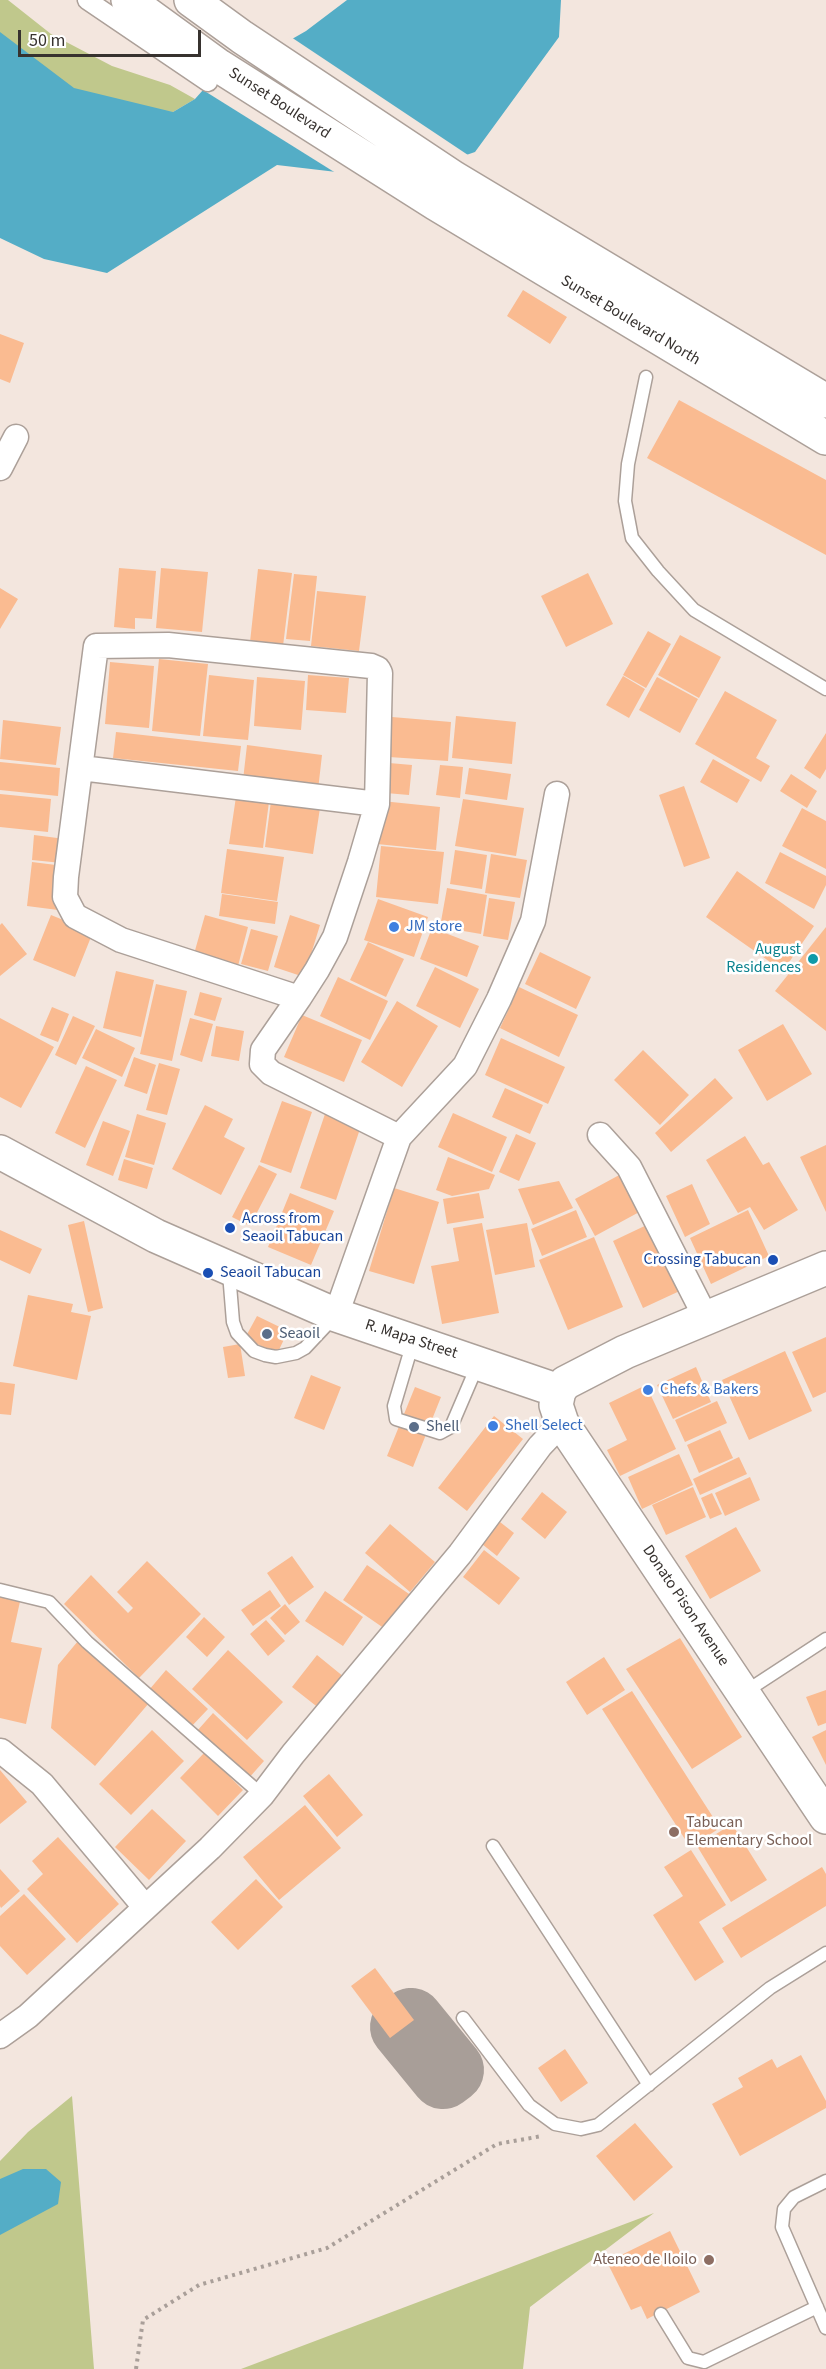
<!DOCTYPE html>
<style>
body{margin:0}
#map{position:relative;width:826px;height:2369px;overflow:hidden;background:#f3e6de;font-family:"Source Sans 3",sans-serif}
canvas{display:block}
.scale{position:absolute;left:18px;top:30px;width:183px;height:27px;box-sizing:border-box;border:3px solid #37322f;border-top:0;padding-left:8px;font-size:18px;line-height:21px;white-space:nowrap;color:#37322f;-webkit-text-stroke:4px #fff;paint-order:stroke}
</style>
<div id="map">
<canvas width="826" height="2369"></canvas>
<div class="scale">50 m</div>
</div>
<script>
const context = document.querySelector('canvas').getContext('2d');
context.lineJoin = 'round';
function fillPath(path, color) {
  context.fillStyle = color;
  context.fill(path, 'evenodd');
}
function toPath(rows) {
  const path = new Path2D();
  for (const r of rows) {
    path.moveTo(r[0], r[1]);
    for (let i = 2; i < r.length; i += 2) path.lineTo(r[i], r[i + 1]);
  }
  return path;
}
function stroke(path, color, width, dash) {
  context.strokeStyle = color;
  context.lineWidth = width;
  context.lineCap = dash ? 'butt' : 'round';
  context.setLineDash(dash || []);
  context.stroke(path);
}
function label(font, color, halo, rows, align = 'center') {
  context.font = font + ' "Source Sans 3",sans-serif';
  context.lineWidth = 5;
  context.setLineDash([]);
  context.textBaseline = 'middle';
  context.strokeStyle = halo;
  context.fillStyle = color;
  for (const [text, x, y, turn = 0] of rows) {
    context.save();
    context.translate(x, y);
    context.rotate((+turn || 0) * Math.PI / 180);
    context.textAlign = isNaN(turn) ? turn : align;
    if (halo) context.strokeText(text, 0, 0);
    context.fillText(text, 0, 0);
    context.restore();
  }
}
fillPath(toPath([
 [0,0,8,0,51,34,112,66,170,85,195,99,173,112,77,106,0,45],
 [72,2096,94,2369,0,2369,0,2161,28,2132],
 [654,2213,530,2307,523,2369,241,2369]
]), '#c0c88c');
fillPath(toPath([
 [347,0,561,0,559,37,475,152,396,179,277,165,107,273,44,259,0,238,0,32,74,88,173,112,195,99,203,90,306,31],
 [23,2169,46,2169,61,2182,58,2204,0,2235,0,2179]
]), '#54adc6');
fillPath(toPath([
 [291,37,471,157,396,182,339,175,203,90,206,85]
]), '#f3e6de');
stroke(toPath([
 [411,2021,451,2070,443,2076,403,2027,411,2021]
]), '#a89e98', 66);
fillPath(toPath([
 [523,290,567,317,550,344,507,316],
 [0,334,24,343,10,383,0,379],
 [679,400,826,480,826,555,647,458],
 [119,568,156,571,152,619,135,618,135,629,114,627],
 [161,568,208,572,202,632,156,628],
 [258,569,292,573,283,646,250,642],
 [588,573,613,624,566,647,541,596],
 [294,574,317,576,310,641,286,639],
 [0,588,18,599,0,629],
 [317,591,366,596,359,651,311,646],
 [648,631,671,644,646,688,623,675],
 [680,635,721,657,699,698,658,675],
 [159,659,208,664,200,736,152,731],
 [110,662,154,666,149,728,105,724],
 [209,675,254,680,248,740,203,736],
 [308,675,349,678,346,713,306,710],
 [623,676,645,689,629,718,606,705],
 [257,677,305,681,301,730,254,726],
 [657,677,698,699,680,733,639,710],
 [725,691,777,720,756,758,770,766,761,782,695,744],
 [456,716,516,722,512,764,452,758],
 [392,717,451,722,448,761,389,757],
 [3,720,61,727,56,765,0,759],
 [116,732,241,746,238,771,113,758],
 [826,733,826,769,820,779,804,768],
 [247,745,322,755,318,790,243,780],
 [713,759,750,780,737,803,700,782],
 [0,762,60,768,58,796,0,790],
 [389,763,412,765,409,795,386,793],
 [440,765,463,767,460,798,436,795],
 [469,768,511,774,507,800,465,794],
 [791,774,817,791,807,808,780,791],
 [684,786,710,858,684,867,659,795],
 [237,790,270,794,263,848,229,844],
 [0,794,51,799,48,832,0,827],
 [463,799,524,808,516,856,455,846],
 [271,801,320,808,313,854,265,847],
 [382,801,440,807,436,850,377,844],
 [802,808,826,821,826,869,782,846],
 [34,835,65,839,62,863,32,860],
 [381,846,444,852,438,904,376,897],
 [227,849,284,857,277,901,221,893],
 [455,850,487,855,482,889,450,884],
 [780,852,826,876,826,885,814,909,765,883],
 [491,854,527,860,520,898,485,893],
 [32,862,64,866,58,910,27,906],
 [737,871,814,926,783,971,706,917],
 [447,888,487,895,481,934,440,927],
 [222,894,278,902,275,924,219,916],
 [489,898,515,902,508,940,483,936],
 [378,899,428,917,414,957,364,940],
 [51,915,93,932,75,977,33,960],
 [205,915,248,927,238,966,194,954],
 [290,915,320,925,304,977,274,967],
 [2,923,27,954,0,976,0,925],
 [826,927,826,1031,775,991],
 [432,928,479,946,467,977,420,959],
 [251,929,278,936,268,971,241,964],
 [368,942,404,959,386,997,350,980],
 [540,952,591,977,576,1009,525,984],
 [435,967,479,989,460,1028,416,1006],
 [116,971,154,980,141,1037,103,1028],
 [338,977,388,1001,370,1040,320,1016],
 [156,984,187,991,172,1061,140,1054],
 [519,987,578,1015,559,1057,500,1028],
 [200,992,222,998,215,1021,194,1015],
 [397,1001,438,1026,402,1087,361,1062],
 [52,1007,69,1014,58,1042,40,1035],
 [302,1015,362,1040,344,1082,284,1057],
 [73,1016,95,1026,76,1065,55,1055],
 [0,1018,54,1047,21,1108,0,1097],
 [190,1018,213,1024,202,1062,180,1055],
 [783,1024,812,1074,767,1101,738,1050],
 [216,1026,244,1031,239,1061,211,1056],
 [96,1029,135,1048,122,1077,82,1058],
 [501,1038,565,1067,548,1104,485,1075],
 [643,1050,689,1095,660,1125,614,1080],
 [134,1057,156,1065,147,1094,124,1086],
 [159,1063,180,1069,167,1115,146,1110],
 [86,1066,117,1080,85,1148,55,1133],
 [715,1078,733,1098,671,1152,655,1133],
 [505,1088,543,1105,530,1134,492,1117],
 [282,1101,312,1112,291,1173,260,1162],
 [205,1105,233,1119,224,1137,245,1148,221,1195,172,1169],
 [453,1113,507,1137,492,1172,438,1147],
 [137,1114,166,1123,154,1165,125,1157],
 [325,1114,361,1126,336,1200,300,1188],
 [103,1121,130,1131,113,1176,86,1165],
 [516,1134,536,1143,519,1181,499,1172],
 [745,1136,763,1165,769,1162,798,1210,764,1230,750,1207,738,1213,706,1160],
 [826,1145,826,1212,800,1157],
 [448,1157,495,1175,489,1189,452,1196,436,1190],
 [124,1159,153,1168,147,1189,118,1180],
 [259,1165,277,1174,250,1226,232,1217],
 [623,1173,643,1210,595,1236,575,1199],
 [559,1181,573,1208,533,1225,518,1189],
 [692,1184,710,1224,685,1237,666,1196],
 [394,1188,439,1202,414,1284,369,1271],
 [290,1193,334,1211,311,1265,268,1247],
 [479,1193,484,1218,447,1224,443,1199],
 [576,1210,587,1237,542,1256,531,1229],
 [748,1210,769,1256,711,1284,690,1238],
 [84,1221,103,1308,88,1312,68,1225],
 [653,1222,684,1289,643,1308,613,1241],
 [482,1223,499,1313,442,1324,431,1266,459,1261,453,1228],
 [527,1223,535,1267,495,1275,486,1230],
 [0,1230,42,1249,30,1274,0,1260],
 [594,1237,623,1307,568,1330,539,1260],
 [28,1295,73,1304,71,1312,91,1316,77,1380,13,1366],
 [257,1316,288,1331,277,1354,245,1338],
 [826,1337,826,1392,813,1398,792,1352],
 [240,1344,245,1376,228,1378,223,1347],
 [785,1351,812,1411,749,1440,722,1380],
 [696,1367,711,1402,673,1419,657,1385],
 [311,1375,341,1387,324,1430,294,1418],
 [0,1382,15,1384,11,1415,0,1414],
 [646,1385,676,1449,620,1476,607,1450,627,1440,609,1403],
 [415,1387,441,1397,413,1467,387,1456],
 [717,1401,727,1423,685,1442,675,1420],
 [494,1416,523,1439,467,1511,438,1488],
 [720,1430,733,1458,699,1473,687,1445],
 [679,1454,693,1485,642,1509,628,1477],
 [739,1457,747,1474,700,1495,693,1479],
 [750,1477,760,1500,725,1516,715,1493],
 [693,1487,706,1517,666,1535,652,1505],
 [542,1492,567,1512,545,1539,521,1519],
 [712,1493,722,1514,710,1519,701,1498],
 [500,1522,514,1533,497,1556,482,1544],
 [390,1524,435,1562,410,1592,365,1553],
 [736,1527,761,1571,710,1599,685,1556],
 [484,1550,520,1578,499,1605,463,1577],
 [292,1556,314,1587,289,1605,267,1573],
 [147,1561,201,1614,139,1678,64,1604,91,1575,128,1613,133,1608,117,1592],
 [367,1565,412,1596,388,1631,343,1600],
 [270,1590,281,1606,253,1626,241,1610],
 [325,1591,363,1617,343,1646,305,1621],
 [0,1593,21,1597,11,1642,42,1648,26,1724,0,1718],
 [285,1604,300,1622,285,1635,270,1618],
 [204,1617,225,1637,207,1657,186,1637],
 [266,1620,285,1641,268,1656,250,1634],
 [680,1638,742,1737,692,1769,626,1669],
 [78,1641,149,1703,95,1766,51,1728,58,1665],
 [228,1650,283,1702,247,1740,192,1689],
 [317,1655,344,1677,320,1709,292,1687],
 [604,1657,625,1690,587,1715,566,1682],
 [166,1670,208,1709,190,1728,149,1690],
 [826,1690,826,1723,818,1726,806,1697],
 [632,1691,720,1828,690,1847,602,1709],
 [213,1713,264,1761,248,1779,197,1731],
 [152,1730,184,1761,131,1815,99,1784],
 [826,1730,826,1765,812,1737],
 [205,1752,243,1790,218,1816,180,1778],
 [0,1770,27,1802,0,1824],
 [329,1774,363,1815,337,1837,303,1796],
 [305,1805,341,1848,279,1900,243,1857],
 [152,1809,186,1841,149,1880,115,1847],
 [732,1824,767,1880,731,1902,697,1846],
 [58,1837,119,1904,77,1943,27,1889,43,1874,32,1861],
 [691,1850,726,1905,699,1922,724,1962,695,1981,653,1915,683,1896,664,1867],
 [822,1867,826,1874,826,1906,741,1958,722,1928],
 [0,1869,20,1891,1,1908,0,1906],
 [256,1879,283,1907,238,1950,211,1922],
 [24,1894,66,1939,27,1975,0,1946,0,1916],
 [375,1968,414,2020,390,2038,351,1986],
 [565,2049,588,2083,561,2102,538,2068],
 [801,2055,826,2101,826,2108,740,2156,712,2104,743,2087,738,2078,772,2059,777,2068],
 [635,2123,673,2167,634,2201,596,2156],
 [670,2231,700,2292,647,2319,641,2306,631,2310,607,2262]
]), '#fabb91');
const service = toPath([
 [646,377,628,464,625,501,632,538,658,571,694,610,826,689],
 [229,1273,233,1322,237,1333,254,1351,265,1355,276,1357,296,1353,305,1348,335,1316],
 [413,1342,394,1406,396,1419,440,1433,451,1427,478,1364],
 [0,1590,49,1602,87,1642,262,1795],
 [745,1692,826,1639],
 [493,1846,649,2085],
 [463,2018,529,2105,555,2124,581,2129,598,2125,770,1988,826,1953],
 [826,2181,794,2197,784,2209,782,2227,826,2328],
 [661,2314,688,2358,704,2362,817,2307]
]);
const pedestrian = toPath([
 [87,0,208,82]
]);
const minor = toPath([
 [0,468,16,437],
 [81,768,377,804],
 [299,998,121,940,75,916,65,897,66,877,96,646,168,645,371,666,378,669,380,673,377,804,360,862,335,937,317,970,299,998,263,1050,262,1064,271,1073,399,1137],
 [600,1135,629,1167,706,1318],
 [336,1315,399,1137,465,1066,499,999,533,921,557,794],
 [1,1751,42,1784,145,1907],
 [0,2036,28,2016,210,1848,262,1795,293,1754,460,1554,540,1446,562,1423]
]);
const secondary = toPath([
 [128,0,219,66,435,203,826,438],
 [191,0,242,37,454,178,826,401],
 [0,1152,156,1236,336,1315,559,1391],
 [826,1268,625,1352,565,1383,559,1391,556,1405,562,1423,826,1817]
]);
stroke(service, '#aca099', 15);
stroke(pedestrian, '#aca099', 21);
stroke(minor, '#aca099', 27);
stroke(secondary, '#aca099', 36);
stroke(toPath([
 [136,2369,143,2320,199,2285,327,2248,497,2144,542,2136]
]), '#a99f99', 4, [3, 4.5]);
stroke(service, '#fff', 12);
stroke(pedestrian, '#fff', 18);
stroke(minor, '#fff', 24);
stroke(secondary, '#fff', 33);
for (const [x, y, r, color] of [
 [394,927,6,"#3f7fe0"],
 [813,959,6,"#0f9aa8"],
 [230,1228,6,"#1a4fb4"],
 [773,1260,6,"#1a4fb4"],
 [208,1273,6,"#1a4fb4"],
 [267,1334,6,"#5c6f8a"],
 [648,1390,6,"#3f7fe0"],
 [493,1426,6,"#3f7fe0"],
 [414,1427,6,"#5c6f8a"],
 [674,1832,6,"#8d6e63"],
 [709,2260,6,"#8d6e63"]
]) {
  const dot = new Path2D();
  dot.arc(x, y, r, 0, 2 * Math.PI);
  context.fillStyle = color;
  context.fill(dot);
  stroke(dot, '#fff', 2);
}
label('16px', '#37322f', '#fff', [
 ["Sunset Boulevard",279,104,33],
 ["Sunset Boulevard North",630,321,31],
 ["R. Mapa Street",411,1340,18],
 ["Donato Pison Avenue",685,1606,56]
]);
label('16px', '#366cbe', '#fff', [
 ["JM store",406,927],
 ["Chefs & Bakers",660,1390],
 ["Shell Select",505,1426]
], 'left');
label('16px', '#0d838f', '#fff', [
 ["August",801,950],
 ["Residences",801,968]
], 'right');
label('16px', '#164399', '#fff', [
 ["Across from",242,1219],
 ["Seaoil Tabucan",242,1237],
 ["Crossing Tabucan",761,1260,"right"],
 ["Seaoil Tabucan",220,1273]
], 'left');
label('16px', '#4e5e75', '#fff', [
 ["Seaoil",279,1334],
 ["Shell",426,1427]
], 'left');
label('16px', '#785e54', '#fff', [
 ["Tabucan",686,1823],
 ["Elementary School",686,1841],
 ["Ateneo de Iloilo",697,2260,"right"]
], 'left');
</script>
